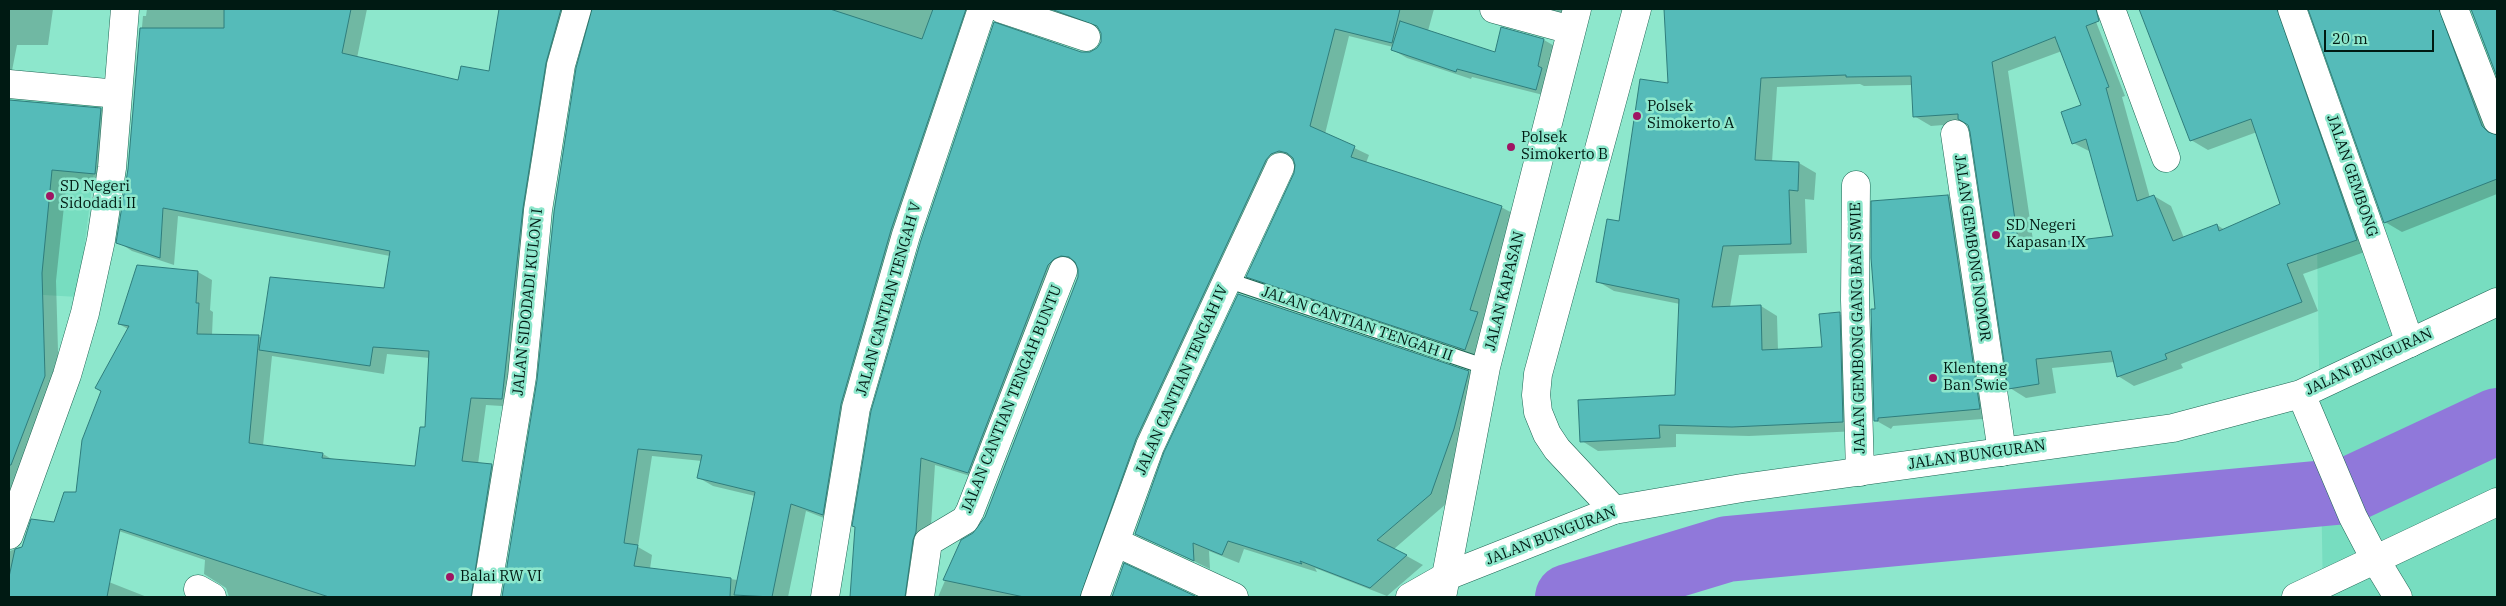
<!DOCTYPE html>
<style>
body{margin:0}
#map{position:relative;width:2506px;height:606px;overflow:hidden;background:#8de7cc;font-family:"IBM Plex Serif",serif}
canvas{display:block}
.frame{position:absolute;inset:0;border:10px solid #001a13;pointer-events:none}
.scale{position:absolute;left:2324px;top:30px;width:110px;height:22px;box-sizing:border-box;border:2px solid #001a13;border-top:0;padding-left:6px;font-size:15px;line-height:18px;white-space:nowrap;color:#001a13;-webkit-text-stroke:4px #8de7cc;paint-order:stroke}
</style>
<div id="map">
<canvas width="2506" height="606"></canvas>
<div class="frame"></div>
<div class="scale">20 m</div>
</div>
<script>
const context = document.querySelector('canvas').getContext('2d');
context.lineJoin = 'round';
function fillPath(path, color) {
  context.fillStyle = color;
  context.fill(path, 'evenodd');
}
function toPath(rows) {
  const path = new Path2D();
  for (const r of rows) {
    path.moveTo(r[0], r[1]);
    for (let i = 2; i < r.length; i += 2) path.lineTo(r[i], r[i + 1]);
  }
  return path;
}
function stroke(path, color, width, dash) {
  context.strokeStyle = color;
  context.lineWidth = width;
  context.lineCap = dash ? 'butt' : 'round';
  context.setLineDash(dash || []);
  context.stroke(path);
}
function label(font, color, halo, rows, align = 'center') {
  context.font = font + ' "IBM Plex Serif",serif';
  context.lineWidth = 5;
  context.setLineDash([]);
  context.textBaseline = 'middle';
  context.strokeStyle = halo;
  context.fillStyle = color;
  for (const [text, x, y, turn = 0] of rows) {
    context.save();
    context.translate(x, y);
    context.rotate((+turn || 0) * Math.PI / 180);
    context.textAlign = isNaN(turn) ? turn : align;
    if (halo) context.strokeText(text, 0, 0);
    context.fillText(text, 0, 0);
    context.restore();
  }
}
fillPath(toPath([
 [2313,9,2497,9,2497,597,2323,597],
 [9,91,103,100,78,297,9,293]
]), '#77ddc0');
fillPath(toPath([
 [9,9,53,9,48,45,17,45,9,86],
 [147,9,367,9,357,58,459,82,490,72,500,9,579,9,517,407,486,405,478,464,492,465,506,473,486,597,229,597,226,588,204,574,205,560,89,521,128,329,119,324,138,266,198,272,212,280,210,310,213,312,212,335,258,336,262,338,386,290,390,256,178,216,174,265,132,251,118,242,129,169,143,16,146,16],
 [387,354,430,358,426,429,416,467,335,461,323,454,263,446,272,356,384,374],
 [593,9,984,9,837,523,806,511,788,597,503,597,539,380],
 [652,456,702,461,699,478,713,486,755,496,738,580,650,569,652,555,638,547],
 [1043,9,1434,9,1428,31,1496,53,1502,29,1544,40,1558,48,1551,97,1472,77,1471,79,1407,58,1393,50,1393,47,1349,36,1325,134,1369,155,1366,163,1501,207,1516,215,1484,317,1492,322,1480,357,1262,284,1248,276,1296,174,1297,165,1295,159,1285,162,1096,597,938,597,962,541,974,534,986,517,1079,277,1080,269,1076,263,1068,266,983,480,935,465,930,541,920,597,851,597,856,527,1081,53,1089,54,1098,49,1102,42,1102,33,1099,27],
 [1540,9,1563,9,1562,15],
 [1665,9,2091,9,2125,96,2122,97,2150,198,2154,196,2171,206,2184,238,2217,225,2225,230,2282,205,2257,132,2208,150,2191,140,2141,9,2297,9,2373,249,2303,274,2318,311,2181,364,2183,368,2134,386,2118,376,2114,362,2052,368,2056,393,2026,398,2010,388,1972,131,1968,123,1931,126,1914,116,1913,85,1864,86,1860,84,1777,87,1772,162,1799,163,1816,173,1814,200,1805,199,1807,253,1739,255,1730,307,1761,306,1777,316,1778,350,1824,348,1839,314,1856,323,1859,431,1749,436,1676,434,1676,447,1598,451,1582,441,1676,396,1680,304,1614,291,1597,281,1669,84],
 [2062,51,2083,106,2073,143,2091,152,2115,237,2034,247,2008,71],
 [2310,9,2459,9,2497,132,2497,194,2402,232,2385,222],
 [2472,9,2497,9,2497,74],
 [9,101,101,109,115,118,109,182,67,178,56,281,59,385,12,496,9,495],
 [1948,196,1963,205,1995,418,1893,426,1891,429,1875,420,1876,310],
 [1239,295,1469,372,1485,382,1447,503,1394,549,1423,565,1387,596,1315,568,1317,572,1244,549,1239,563,1209,551,1210,569,1136,533],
 [9,547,10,551,20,547,147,597,9,597],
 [1125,565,1194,597,1113,597]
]), '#0003');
stroke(toPath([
 [1568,597,1727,549,2347,491,2497,421]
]), '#9078da', 66);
const building = toPath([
 [224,9,351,9,342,53,458,80,461,66,489,71,499,9,561,9,546,63,523,208,502,399,471,398,462,461,492,464,471,597,329,597,120,529,107,597,9,597,9,577,15,549,22,547,31,519,54,522,64,492,76,492,82,440,101,391,95,388,129,326,118,324,137,265,198,271,196,303,199,303,197,334,259,335,249,443,323,453,322,458,415,466,420,427,425,427,429,351,373,347,370,366,259,350,270,277,384,288,390,251,163,208,160,258,116,243,128,169,140,28,224,28,224,9],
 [592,9,830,9,922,39,933,9,966,9,891,230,841,404,823,515,791,504,772,597,734,595,755,492,697,478,702,455,638,449,624,543,638,545,634,566,731,578,730,597,502,597,537,380,554,212,576,68,592,9],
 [1051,9,1400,9,1392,43,1335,29,1310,126,1355,146,1351,157,1502,206,1470,310,1478,312,1465,350,1246,277,1294,173,1295,165,1293,158,1287,153,1279,151,1271,154,1266,160,1136,439,1080,597,1024,597,943,580,961,540,973,533,985,517,1078,277,1078,269,1075,262,1069,257,1061,256,1054,259,1048,265,968,473,921,458,916,532,913,540,905,597,850,597,855,527,852,526,871,411,921,240,994,22,1081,52,1090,52,1097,48,1101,42,1101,33,1097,26,1051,9],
 [1664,9,2096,9,2099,21,2086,26,2109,87,2106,88,2137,201,2154,195,2173,241,2217,224,2219,231,2280,204,2251,119,2190,141,2139,9,2277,9,2357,240,2287,264,2302,302,2165,354,2167,359,2117,377,2111,351,2036,359,2039,384,2008,389,1970,132,1968,125,1958,119,1958,114,1913,117,1911,76,1846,77,1846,75,1761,78,1755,160,1799,162,1798,191,1789,190,1791,244,1723,246,1712,307,1761,305,1762,350,1822,347,1819,314,1840,312,1843,422,1732,427,1659,425,1660,438,1580,442,1578,400,1675,395,1679,299,1596,282,1607,219,1619,221,1640,79,1668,83,1664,9],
 [2055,37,2081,105,2061,112,2072,144,2086,139,2113,236,2019,247,1992,62,2055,37],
 [2308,9,2439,9,2482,126,2488,132,2497,135,2497,179,2384,223,2308,9],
 [2471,9,2497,9,2497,77,2471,9],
 [1400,21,1495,52,1501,27,1544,39,1538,66,1542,68,1536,90,1457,69,1456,72,1391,50,1400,21],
 [9,100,101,108,95,174,52,170,42,273,45,376,11,465,9,465,9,100],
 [1948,195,1980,409,1878,418,1878,421,1874,421,1871,309,1875,309,1871,258,1871,201,1948,195],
 [1238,294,1469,371,1454,429,1431,494,1377,540,1407,555,1370,588,1300,561,1302,564,1228,541,1222,555,1193,543,1194,561,1135,534,1164,452,1238,294],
 [1124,563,1195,596,1195,597,1112,597,1124,563]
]);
fillPath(building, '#55bbb9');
stroke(building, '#2f7d7c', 1);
const service = toPath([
 [1227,280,1486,367]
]);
const minor = toPath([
 [1002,9,1086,37],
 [1494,9,1571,30],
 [2111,9,2166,158],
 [2292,9,2410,343],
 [2454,9,2497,120],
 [9,84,118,94],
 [1955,134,2002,452],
 [1856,185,1855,300,1860,472],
 [9,535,67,375,85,313,101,240,112,168,125,9],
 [1115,542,1234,597],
 [198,589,212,597],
 [486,597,522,377,538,210,561,65,577,9],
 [825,597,856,408,906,235,982,9],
 [920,597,928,542,965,520,970,511,1063,271],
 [1095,597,1150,446,1280,167]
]);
const tertiary = toPath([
 [2375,559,2398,597]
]);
const secondary = toPath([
 [2301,394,2353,517,2375,559],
 [1410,597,1447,576,1614,510,1742,488,2173,428,2301,394,2497,302],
 [2296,597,2497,502]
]);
const primary = toPath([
 [1614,510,1557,449,1547,434,1538,412,1536,395,1538,374,1637,9],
 [1442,597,1486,367,1577,9]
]);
stroke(service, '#1d6553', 17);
stroke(minor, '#1d6553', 29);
stroke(tertiary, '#1d6553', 29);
stroke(secondary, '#1d6553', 29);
stroke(primary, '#1d6553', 29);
stroke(service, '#fff', 15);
stroke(minor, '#fff', 28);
stroke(tertiary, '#fff', 28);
stroke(secondary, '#fff', 28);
stroke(primary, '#fff', 28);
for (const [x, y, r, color] of [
 [1637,116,5,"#9f1563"],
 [1511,147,5,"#9f1563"],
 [50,196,5,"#9f1563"],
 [1996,235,5,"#9f1563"],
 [1933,378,5,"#9f1563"],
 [450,577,5,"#9f1563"]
]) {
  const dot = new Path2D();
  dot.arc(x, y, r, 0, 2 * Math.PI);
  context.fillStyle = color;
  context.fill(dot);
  stroke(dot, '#8de7cc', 2);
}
label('15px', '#001a13', '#8de7cc', [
 ["Polsek",1647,107],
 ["Simokerto A",1647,124],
 ["Polsek",1521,138],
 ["Simokerto B",1521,155],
 ["SD Negeri",60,187],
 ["Sidodadi II",60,204],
 ["SD Negeri",2006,226],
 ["Kapasan IX",2006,243],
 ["Klenteng",1943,369],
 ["Ban Swie",1943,386],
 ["Balai RW VI",460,577]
], 'left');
label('15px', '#001a13', '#8de7cc', [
 ["JALAN GEMBONG",2352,176,71],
 ["JALAN GEMBONG NOMOR",1972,248,82],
 ["JALAN KAPASAN",1505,291,-76],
 ["JALAN CANTIAN TENGAH V",889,299,-74],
 ["JALAN SIDODADI KULON I",528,302,-84],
 ["JALAN CANTIAN TENGAH II",1357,324,19],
 ["JALAN GEMBONG GANG BAN SWIE",1858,328,-91],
 ["JALAN BUNGURAN",2369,362,-25],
 ["JALAN CANTIAN TENGAH IV",1182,380,-66],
 ["JALAN CANTIAN TENGAH BUNTU",1012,399,-68],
 ["JALAN BUNGURAN",1977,455,-8],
 ["JALAN BUNGURAN",1551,536,-21]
]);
</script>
